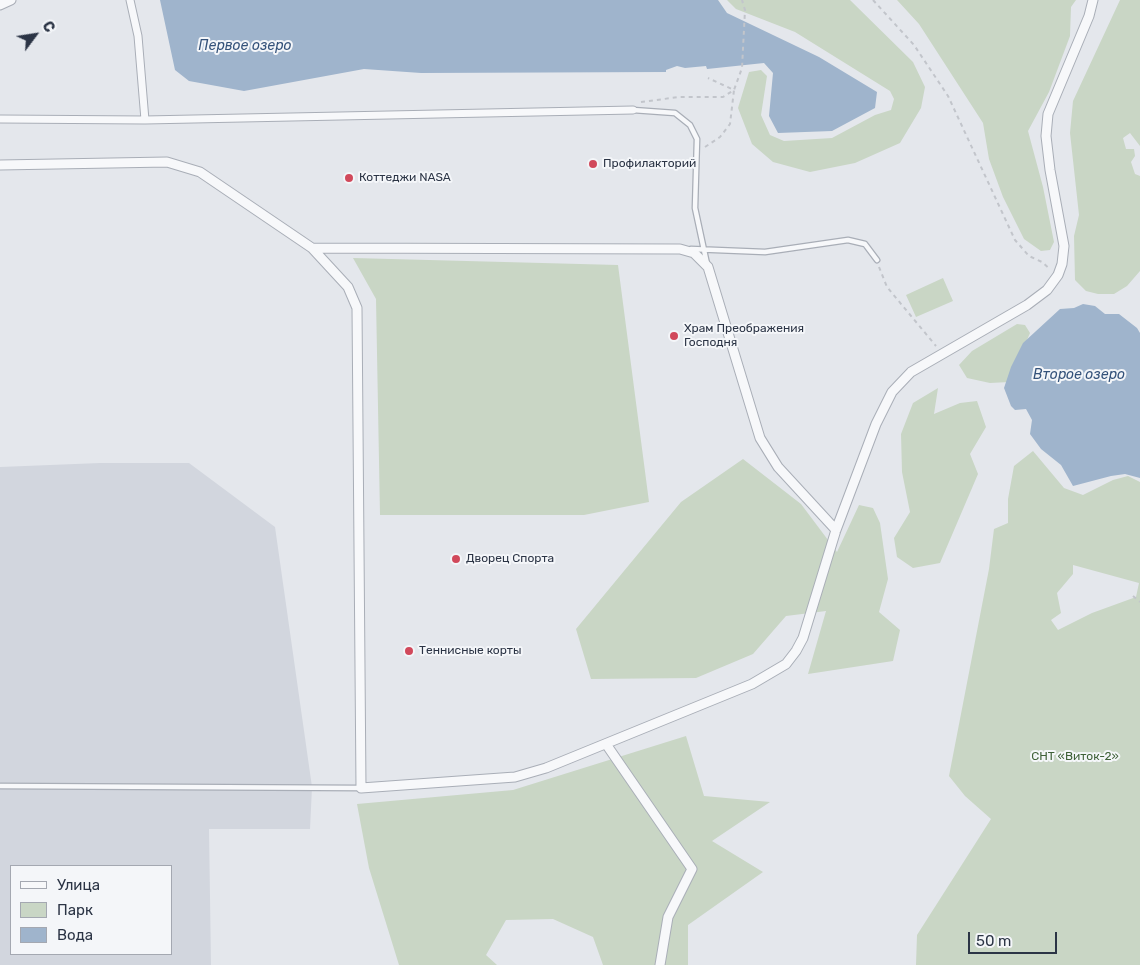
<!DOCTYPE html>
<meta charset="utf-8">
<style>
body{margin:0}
#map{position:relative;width:1140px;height:965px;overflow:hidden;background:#e4e7ec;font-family:Rubik,sans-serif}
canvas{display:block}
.legend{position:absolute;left:10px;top:865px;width:162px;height:90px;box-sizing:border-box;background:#f4f6f9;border:1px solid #a4a8b1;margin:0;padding:6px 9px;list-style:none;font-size:15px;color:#2b3445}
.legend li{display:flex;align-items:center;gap:10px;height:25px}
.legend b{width:25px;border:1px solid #a4a8b1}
.north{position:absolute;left:10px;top:10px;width:50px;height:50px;-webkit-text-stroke:4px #f4f6f9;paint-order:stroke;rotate:59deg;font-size:14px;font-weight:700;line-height:20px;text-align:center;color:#2b3445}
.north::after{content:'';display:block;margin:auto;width:18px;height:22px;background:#2b3445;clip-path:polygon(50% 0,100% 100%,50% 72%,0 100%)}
.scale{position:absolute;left:968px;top:932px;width:89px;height:22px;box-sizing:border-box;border:2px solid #2b3445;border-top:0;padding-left:6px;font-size:15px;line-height:18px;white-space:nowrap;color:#2b3445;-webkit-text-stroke:4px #f4f6f9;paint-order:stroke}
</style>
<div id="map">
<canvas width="1140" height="965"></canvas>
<ul class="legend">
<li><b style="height:6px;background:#f7f8fa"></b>Улица</li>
<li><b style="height:14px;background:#c9d6c5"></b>Парк</li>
<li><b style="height:14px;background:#9fb4cc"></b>Вода</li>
</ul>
<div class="north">С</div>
<div class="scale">50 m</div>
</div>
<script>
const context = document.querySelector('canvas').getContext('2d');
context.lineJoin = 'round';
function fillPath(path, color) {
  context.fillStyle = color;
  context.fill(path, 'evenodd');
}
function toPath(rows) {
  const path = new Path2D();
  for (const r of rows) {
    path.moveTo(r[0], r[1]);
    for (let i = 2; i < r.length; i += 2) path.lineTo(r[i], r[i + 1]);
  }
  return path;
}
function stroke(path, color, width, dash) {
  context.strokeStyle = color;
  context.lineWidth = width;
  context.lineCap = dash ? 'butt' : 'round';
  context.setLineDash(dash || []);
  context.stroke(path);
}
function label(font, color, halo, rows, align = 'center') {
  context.font = font + ' Rubik,sans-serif';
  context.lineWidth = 4;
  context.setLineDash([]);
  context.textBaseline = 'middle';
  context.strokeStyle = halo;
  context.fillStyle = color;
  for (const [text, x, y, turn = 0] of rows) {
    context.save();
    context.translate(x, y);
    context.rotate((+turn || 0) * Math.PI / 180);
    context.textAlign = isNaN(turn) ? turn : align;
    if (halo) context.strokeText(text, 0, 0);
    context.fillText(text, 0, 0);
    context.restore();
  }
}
fillPath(toPath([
 [100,463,189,463,275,527,312,787,310,829,209,829,211,965,0,965,0,467],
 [11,866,171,866,171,954,11,954]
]), '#d2d6de');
fillPath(toPath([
 [727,0,850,0,913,62,925,87,921,108,900,143,855,163,810,172,773,162,752,144,738,108,749,72,761,70,767,76,761,115,770,135,784,141,832,138,875,115,891,110,894,99,890,91,795,32,736,9],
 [897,0,1076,0,1071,7,1070,36,1049,92,1028,131,1043,187,1054,242,1050,250,1041,251,1024,239,1003,197,989,159,983,123,919,24],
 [1120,0,1140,0,1140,146,1130,133,1123,138,1126,149,1134,149,1135,156,1131,162,1135,174,1140,176,1140,271,1127,286,1114,294,1098,294,1086,291,1075,280,1074,236,1079,215,1070,133,1073,101],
 [353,258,618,265,649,502,584,515,380,515,376,299],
 [943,278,953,301,916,317,906,295],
 [1017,324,1025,325,1030,333,1009,382,990,383,967,378,959,365,972,351],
 [938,388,934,414,960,403,977,401,986,427,970,454,978,474,940,563,913,568,897,557,894,538,910,512,902,472,901,434,913,403],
 [1033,451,1064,488,1083,495,1113,480,1128,476,1140,482,1140,965,916,965,917,935,991,819,965,796,949,776,989,569,994,529,1008,523,1008,499,1014,466],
 [1073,565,1139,583,1136,597,1092,613,1058,630,1051,620,1061,613,1057,593,1073,574],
 [743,459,801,504,837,552,859,505,873,508,880,523,888,579,879,612,900,630,893,661,808,674,826,611,786,616,753,654,696,678,591,679,576,629,681,502],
 [686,736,704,796,770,802,712,841,763,872,688,925,688,965,603,965,593,937,553,919,506,920,486,955,497,965,399,965,369,868,357,804,513,790]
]), '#c9d6c5');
fillPath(toPath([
 [160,0,718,0,727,13,819,57,877,92,875,108,832,131,778,133,769,116,773,73,764,63,707,69,706,66,685,68,677,66,666,70,666,72,421,73,364,69,244,91,189,81,175,70],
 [1083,304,1095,306,1105,314,1119,314,1137,328,1140,333,1140,478,1125,474,1111,476,1073,486,1061,465,1041,449,1030,434,1032,420,1026,409,1015,410,1011,406,1004,388,1011,367,1023,343,1060,309,1074,308]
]), '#9fb4cc');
const service = toPath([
 [633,110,675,113,690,125,697,139,695,208,707,264],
 [691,249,765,252,848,240,865,244,877,260],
 [0,786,361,788]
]);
const pedestrian = toPath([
 [130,0,138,36,145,120],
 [0,119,145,120,633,110]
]);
const minor = toPath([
 [0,5,11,0],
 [0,165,167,162,200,172,312,248,348,287,357,308,361,788,515,777,546,768,752,684,786,664,796,651,803,638,836,530,876,424,892,392,911,372,1027,305,1047,290,1058,275,1062,264,1064,246,1050,170,1046,136,1048,114,1089,16,1093,0],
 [312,248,680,249,694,253,708,267,760,438,778,467,836,530],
 [606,744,692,869,668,917,660,965]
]);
stroke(service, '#a9aeb7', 7);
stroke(pedestrian, '#a9aeb7', 9);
stroke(minor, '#a9aeb7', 11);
stroke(toPath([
 [873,0,914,45,948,96,1015,240,1029,256,1042,262,1050,269],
 [641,102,679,97,723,97,734,90,742,68,745,10,742,0],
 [705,147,720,137,730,124,734,90,708,78],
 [879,267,887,287,936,346],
 [1133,596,1140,602]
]), '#c2c5cb', 2, [4, 4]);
stroke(service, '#f7f8fa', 4.5);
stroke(pedestrian, '#f7f8fa', 7);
stroke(minor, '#f7f8fa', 9);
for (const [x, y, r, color] of [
 [593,164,5,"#d1495b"],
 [349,178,5,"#d1495b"],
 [674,336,5,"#d1495b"],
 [456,559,5,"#d1495b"],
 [409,651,5,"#d1495b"]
]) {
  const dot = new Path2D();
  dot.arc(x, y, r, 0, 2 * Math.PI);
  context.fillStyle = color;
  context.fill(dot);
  stroke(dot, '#f4f6f9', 2);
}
label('12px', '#2b3445', '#f4f6f9', [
 ["Профилакторий",603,164],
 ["Коттеджи NASA",359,178],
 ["Храм Преображения",684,329],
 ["Господня",684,343],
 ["Дворец Спорта",466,559],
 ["Теннисные корты",419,651]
], 'left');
label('12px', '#3f6138', '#f4f6f9', [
 ["СНТ «Виток-2»",1075,757]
]);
label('italic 14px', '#34527a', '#f4f6f9', [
 ["Первое озеро",245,46],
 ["Второе озеро",1079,375]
]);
</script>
